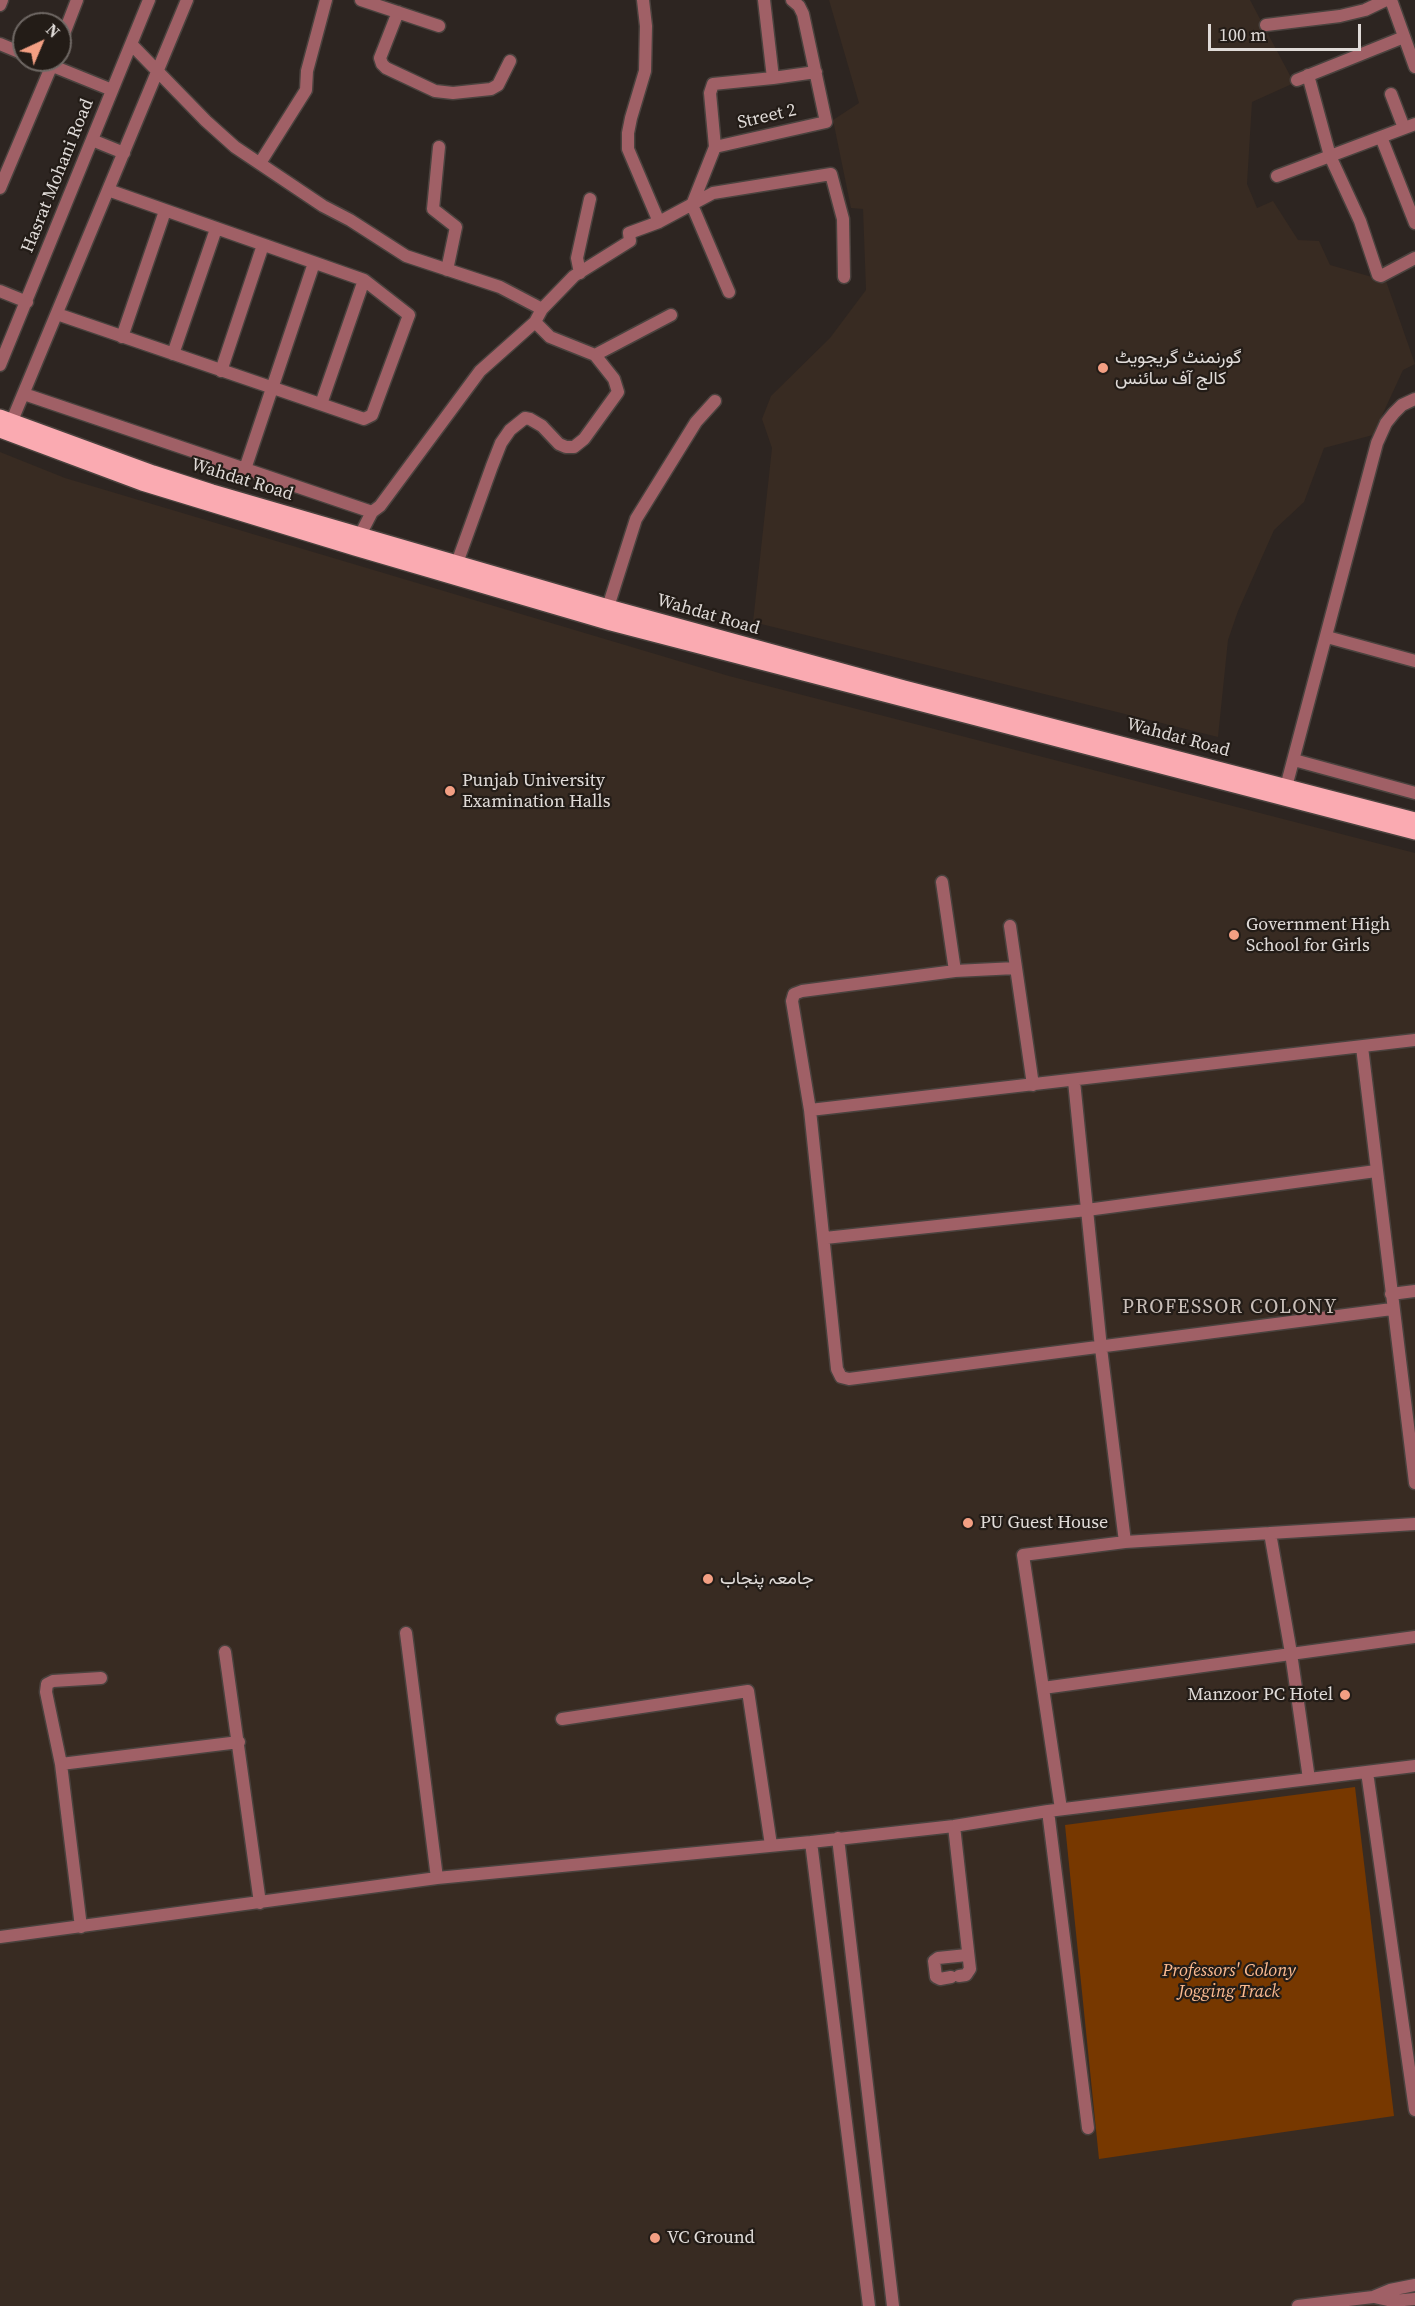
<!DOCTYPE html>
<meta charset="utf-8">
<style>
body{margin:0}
#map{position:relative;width:1415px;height:2306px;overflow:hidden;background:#2d2521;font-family:"Source Serif 4",serif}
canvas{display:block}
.north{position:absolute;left:12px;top:12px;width:60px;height:60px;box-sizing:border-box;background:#231c17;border:2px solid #6f6864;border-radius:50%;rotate:44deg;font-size:16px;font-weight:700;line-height:24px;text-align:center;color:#e0dbd8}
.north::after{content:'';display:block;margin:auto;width:21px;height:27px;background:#f39f83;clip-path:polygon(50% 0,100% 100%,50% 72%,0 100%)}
.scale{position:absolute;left:1208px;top:24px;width:153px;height:27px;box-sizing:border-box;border:3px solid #e0dbd8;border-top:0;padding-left:8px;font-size:18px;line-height:21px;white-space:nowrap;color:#e0dbd8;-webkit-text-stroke:4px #231c17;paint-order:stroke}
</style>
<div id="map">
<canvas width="1415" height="2306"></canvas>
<div class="north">N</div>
<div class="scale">100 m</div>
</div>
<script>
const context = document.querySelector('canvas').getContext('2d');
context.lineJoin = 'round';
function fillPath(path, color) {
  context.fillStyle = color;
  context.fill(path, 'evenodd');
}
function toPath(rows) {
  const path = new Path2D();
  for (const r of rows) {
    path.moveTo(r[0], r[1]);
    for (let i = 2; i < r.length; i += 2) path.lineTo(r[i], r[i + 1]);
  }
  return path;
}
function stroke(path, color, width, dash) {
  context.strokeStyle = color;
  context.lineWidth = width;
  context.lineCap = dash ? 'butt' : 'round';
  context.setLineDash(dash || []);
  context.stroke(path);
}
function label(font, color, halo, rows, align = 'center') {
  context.font = font + ' "Source Serif 4",Vazirmatn,serif';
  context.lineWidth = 4.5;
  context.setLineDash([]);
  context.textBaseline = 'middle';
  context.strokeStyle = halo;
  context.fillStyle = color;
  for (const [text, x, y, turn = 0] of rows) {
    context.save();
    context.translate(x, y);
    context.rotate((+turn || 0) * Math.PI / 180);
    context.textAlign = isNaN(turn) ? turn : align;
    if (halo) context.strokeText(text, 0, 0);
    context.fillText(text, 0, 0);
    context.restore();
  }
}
fillPath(toPath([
 [829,0,1250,0,1294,83,1252,102,1247,184,1257,208,1273,201,1298,240,1319,241,1330,265,1386,281,1415,364,1403,370,1373,435,1324,448,1304,502,1274,530,1238,611,1228,640,1218,737,753,622,772,448,762,419,771,396,830,338,866,290,863,209,851,208,833,120,859,103],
 [0,452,65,478,729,676,1415,853,1415,2306,0,2306]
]), '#382b22');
fillPath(toPath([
 [1355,1787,1394,2116,1099,2159,1065,1825]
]), '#773800');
const minor = toPath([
 [361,0,439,26],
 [643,0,646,26,645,71,631,118,628,133,628,149,659,222],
 [1391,0,1415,67],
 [0,5,2,0],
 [398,12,380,58,382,64,386,68,435,91,453,93,491,89,498,85,510,61],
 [1266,25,1340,16,1365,10,1386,0],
 [0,44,24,54],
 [60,44,77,0],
 [131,44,206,121,235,147,323,206,350,220,406,256,500,287,542,309],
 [38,60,112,90],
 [1308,75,1330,156,1360,221,1378,275,1381,276,1415,258],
 [773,78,816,72],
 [1297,80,1404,37],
 [1391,94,1404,128],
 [1381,137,1415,223],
 [92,140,124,153],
 [439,147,433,209,456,227,447,270],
 [715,147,826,122,803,14,799,6,792,0],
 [260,163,306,90,307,71,326,0],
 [1277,176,1415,124],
 [0,188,54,60],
 [580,273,577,258,590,199],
 [0,291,27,302],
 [729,292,692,205,715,147,710,93,713,84,773,78,764,0],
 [57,314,364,419,372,415,409,315,364,280,108,190],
 [122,337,165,211],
 [173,354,216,229],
 [595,355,671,315],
 [0,365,149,0],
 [221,371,263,245],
 [24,394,372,512],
 [321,404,364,280],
 [9,428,187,0],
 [245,469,314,263],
 [357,541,372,512,380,506,480,371,535,322,542,309,574,276,630,241,629,233,659,222,713,193,831,174,843,219,844,277],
 [457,563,492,466,501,443,510,430,525,418,530,419,542,426,559,444,566,447,574,447,584,439,618,392,614,379,595,355,550,337,535,322],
 [608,607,636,519,696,422,715,401],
 [1327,637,1415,661],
 [1294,760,1415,793],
 [1286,787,1377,443,1386,423,1394,413,1402,405,1415,399],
 [942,882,955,971],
 [1010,926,1033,1085],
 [1016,968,955,971,802,991,794,994,792,1001,810,1110,1415,1040],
 [1362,1047,1415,1483],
 [1074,1081,1101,1348,1125,1542],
 [810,1110,837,1369,841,1377,849,1379,1392,1309],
 [825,1238,1087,1210,1376,1171],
 [1391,1294,1415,1291],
 [406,1633,437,1878],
 [225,1652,260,1903],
 [1043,1688,1415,1637],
 [562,1719,748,1691,771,1845],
 [61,1764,239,1742],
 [1367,1772,1415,2110],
 [1309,1779,1291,1653,1270,1533,1415,1524],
 [1061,1809,1023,1555,1125,1542,1270,1533],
 [1048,1811,1088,2128],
 [954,1826,970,1969,966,1975,959,1976],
 [838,1838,893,2306],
 [811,1842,869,2306],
 [81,1927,61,1764,46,1692,47,1684,53,1681,101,1678],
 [0,1937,437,1878,811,1842,954,1826,1048,1811,1415,1766],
 [951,1977,940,1979,936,1977,934,1961,938,1958,967,1955],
 [1374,2297,1393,2301,1415,2299],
 [1298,2306,1373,2297,1390,2290,1415,2285]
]);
const major = toPath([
 [0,417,153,473,212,492,608,607,904,688,1415,820],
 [0,430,142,483,355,548,611,623,1415,832]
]);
stroke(minor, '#4a423e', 15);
stroke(major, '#4a423e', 18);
stroke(minor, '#a06066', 12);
stroke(major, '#faaab1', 15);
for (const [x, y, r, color] of [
 [1103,368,6,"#f39f83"],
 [450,791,6,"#f39f83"],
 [1234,935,6,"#f39f83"],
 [968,1523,6,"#f39f83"],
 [708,1579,6,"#f39f83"],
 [1345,1695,6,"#f39f83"],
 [655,2238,6,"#f39f83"]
]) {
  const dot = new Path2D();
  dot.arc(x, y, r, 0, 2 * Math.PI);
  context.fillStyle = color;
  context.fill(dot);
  stroke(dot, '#231c17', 2);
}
label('18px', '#e0dbd8', '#231c17', [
 ["Street 2",767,117,-13],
 ["Hasrat Mohani Road",58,176,-68],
 ["Wahdat Road",242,480,17],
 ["Wahdat Road",708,615,16],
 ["Wahdat Road",1178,738,15]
]);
label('18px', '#e0dbd8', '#231c17', [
 ["گورنمنٹ گریجویٹ",1115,358],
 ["کالج آف سائنس",1115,379],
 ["Punjab University",462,781],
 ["Examination Halls",462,802],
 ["Government High",1246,925],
 ["School for Girls",1246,946],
 ["PU Guest House",980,1523],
 ["جامعہ پنجاب",720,1579],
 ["Manzoor PC Hotel",1333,1695,"right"],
 ["VC Ground",667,2238]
], 'left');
label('italic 18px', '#fbba90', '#231c17', [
 ["Professors' Colony",1229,1971],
 ["Jogging Track",1229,1992]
]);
context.letterSpacing = '1.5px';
label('20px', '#c8beb8', '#231c17', [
 ["PROFESSOR COLONY",1230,1308]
]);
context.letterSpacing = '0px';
</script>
